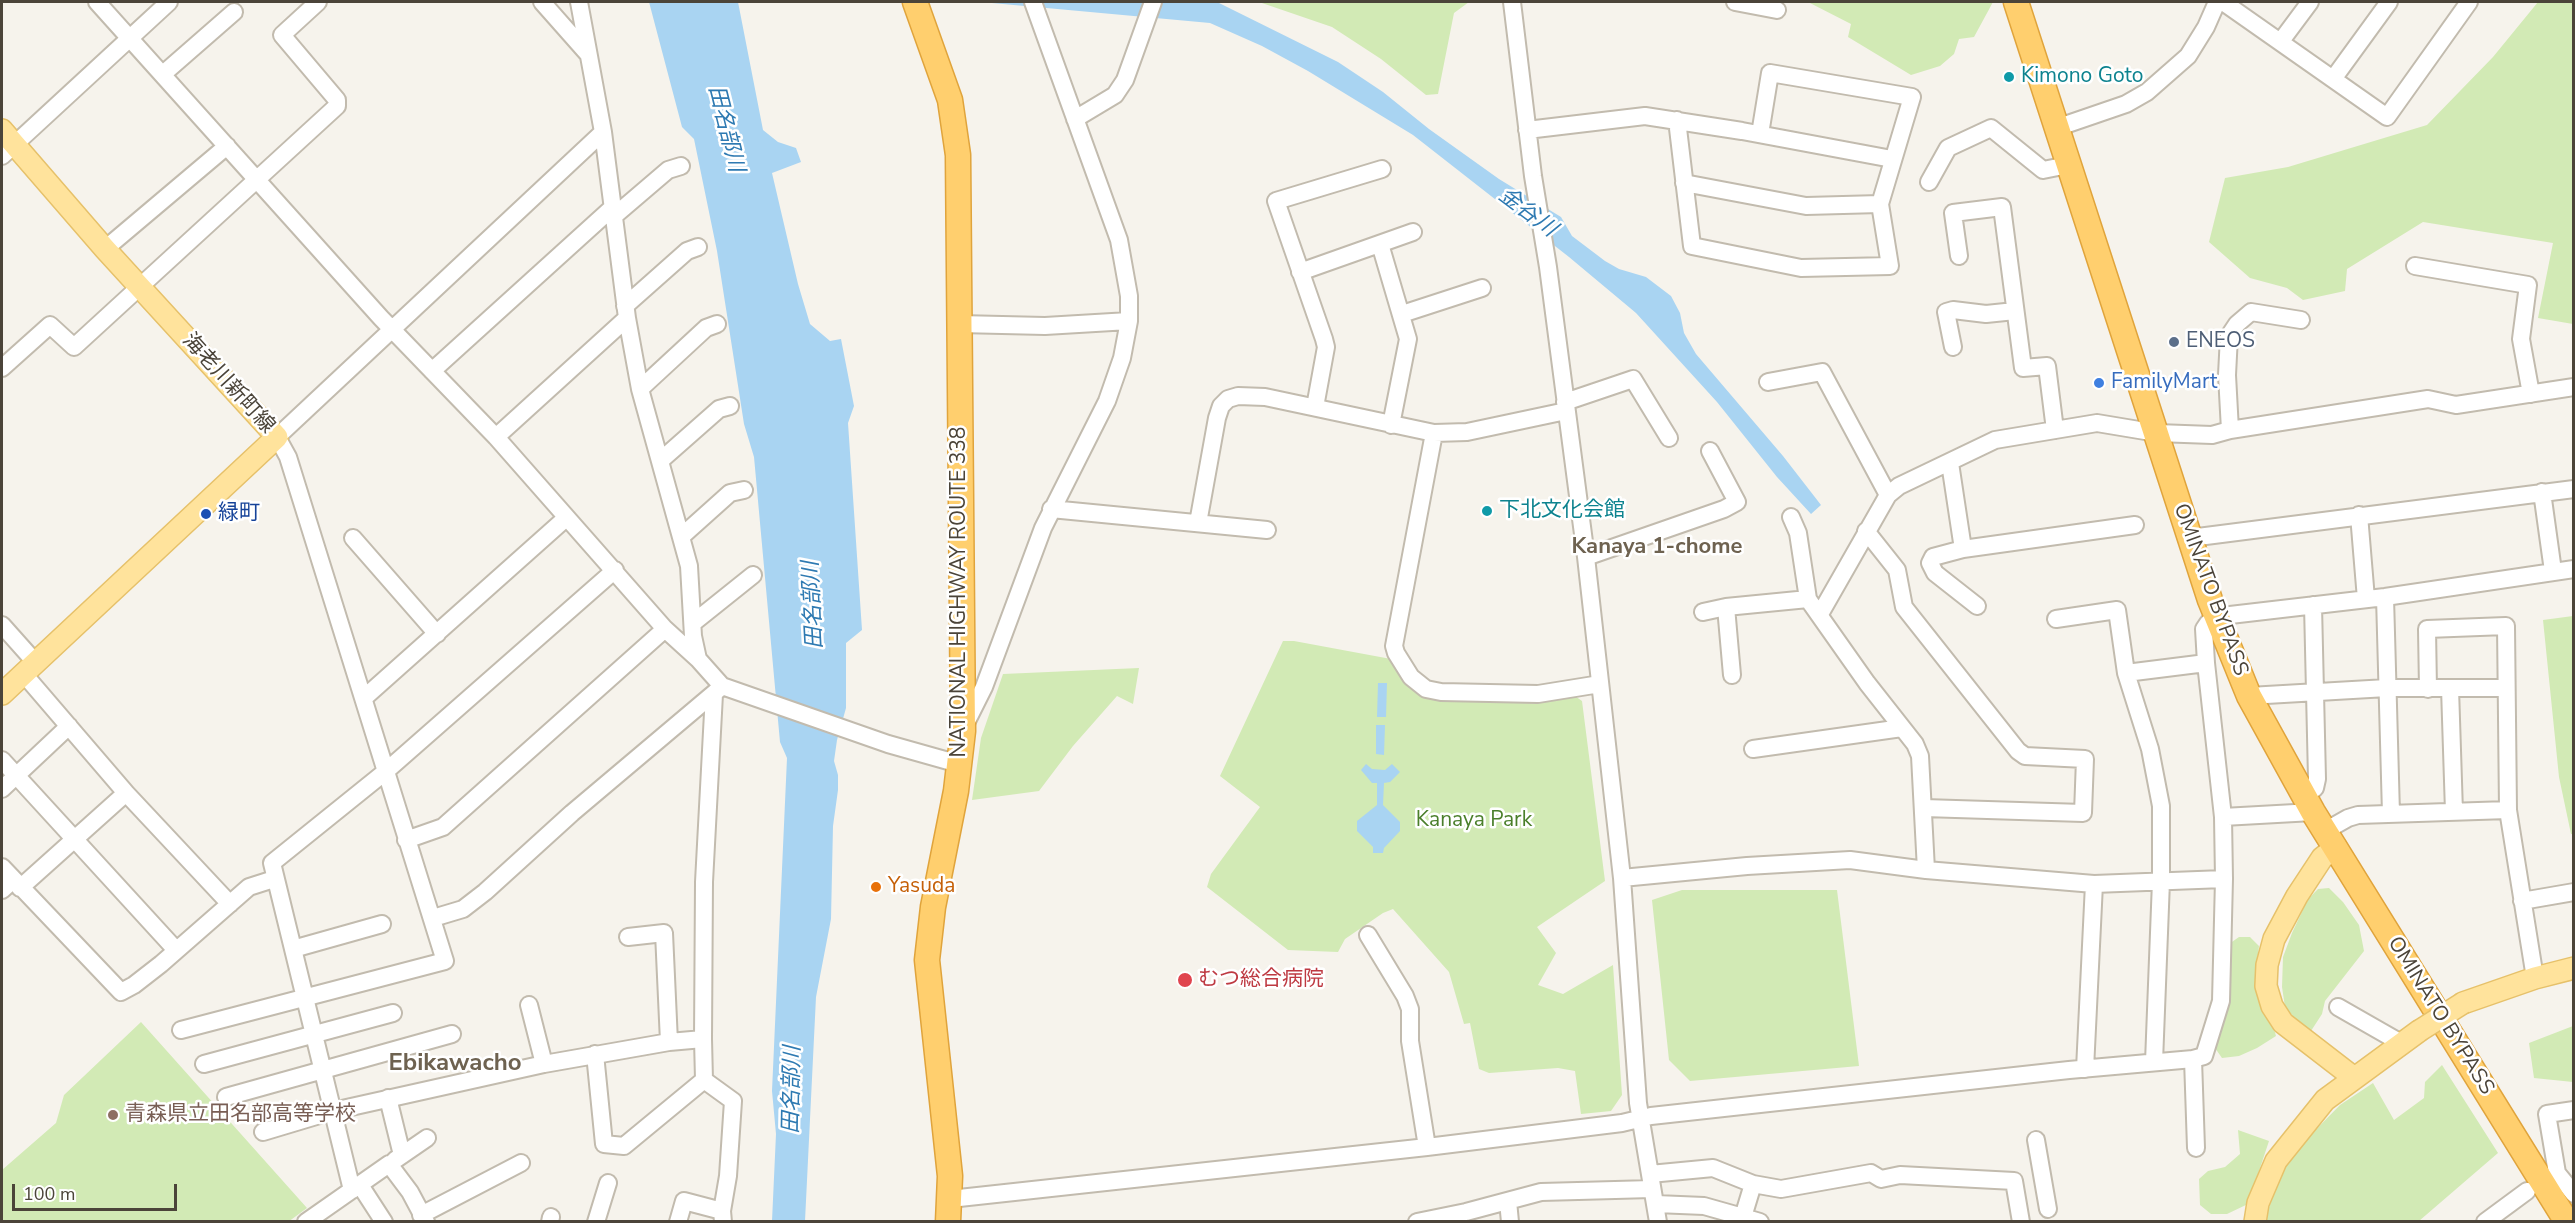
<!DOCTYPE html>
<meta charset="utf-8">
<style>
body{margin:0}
#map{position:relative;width:2575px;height:1223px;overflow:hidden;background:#f6f3ec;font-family:"Nunito Sans",sans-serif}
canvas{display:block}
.frame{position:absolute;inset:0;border:3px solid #4b4439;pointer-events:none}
.scale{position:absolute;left:12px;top:1184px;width:165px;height:27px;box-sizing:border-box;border:3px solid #4b4439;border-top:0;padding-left:8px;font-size:18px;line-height:21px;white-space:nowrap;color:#4b4439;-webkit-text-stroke:4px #fff;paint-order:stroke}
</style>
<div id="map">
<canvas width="2575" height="1223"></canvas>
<div class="frame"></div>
<div class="scale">100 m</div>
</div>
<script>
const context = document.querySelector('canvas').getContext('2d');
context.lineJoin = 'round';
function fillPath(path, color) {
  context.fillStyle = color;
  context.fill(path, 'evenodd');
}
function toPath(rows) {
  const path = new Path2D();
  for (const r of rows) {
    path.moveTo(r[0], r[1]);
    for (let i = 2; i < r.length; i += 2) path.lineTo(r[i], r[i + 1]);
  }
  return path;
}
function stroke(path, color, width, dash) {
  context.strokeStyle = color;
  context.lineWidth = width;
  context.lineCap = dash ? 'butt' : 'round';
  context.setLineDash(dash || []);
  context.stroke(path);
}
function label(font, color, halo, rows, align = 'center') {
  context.font = font + ' "Nunito Sans","Noto Sans JP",sans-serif';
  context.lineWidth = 5;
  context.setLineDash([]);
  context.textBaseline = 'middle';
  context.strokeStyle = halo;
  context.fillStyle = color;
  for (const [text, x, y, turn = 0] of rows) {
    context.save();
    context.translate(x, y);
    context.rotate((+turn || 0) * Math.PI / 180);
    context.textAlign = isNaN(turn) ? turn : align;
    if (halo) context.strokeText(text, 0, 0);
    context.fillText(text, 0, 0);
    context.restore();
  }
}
fillPath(toPath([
 [1259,2,1469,2,1454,13,1438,94,1426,95,1381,59,1332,27],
 [1808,2,1993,2,1974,37,1959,39,1954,54,1940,66,1911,75,1848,37,1851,24],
 [2538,2,2573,2,2573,324,2538,318,2553,243,2423,222,2347,269,2345,291,2303,300,2287,288,2250,278,2209,242,2225,178,2288,167,2427,125,2493,57],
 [2573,616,2574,616,2573,834,2571,834,2559,777,2543,620],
 [1283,641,1294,641,1391,659,1406,681,1575,696,1582,701,1605,881,1537,927,1556,953,1538,985,1563,994,1613,965,1622,1095,1611,1111,1581,1114,1575,1071,1558,1068,1489,1073,1479,1069,1470,1023,1464,1024,1449,972,1393,909,1383,913,1345,939,1338,952,1288,950,1207,887,1211,874,1260,807,1220,776],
 [1139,668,1133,704,1117,696,1073,746,1039,791,972,800,981,738,1003,674],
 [2329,888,2343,902,2359,925,2364,951,2325,1001,2322,1014,2311,1031,2297,1021,2285,1007,2282,987,2283,957,2292,933,2308,899,2318,889],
 [1682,890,1837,890,1859,1066,1690,1081,1669,1060,1652,900],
 [2239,937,2250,937,2259,946,2255,980,2262,1008,2273,1025,2276,1036,2257,1048,2239,1056,2222,1058,2215,1048,2229,944],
 [141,1022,307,1208,288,1222,2,1221,2,1170,56,1123,64,1095],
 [2573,1026,2573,1082,2534,1078,2529,1043],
 [2442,1065,2498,1153,2419,1221,2264,1222,2277,1184,2293,1153,2340,1105,2373,1083,2394,1120,2424,1098,2425,1082],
 [2238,1130,2269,1141,2248,1204,2227,1214,2211,1214,2200,1205,2199,1179,2208,1171,2225,1167,2240,1154]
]), '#d2eab5');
fillPath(toPath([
 [649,2,738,2,763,130,778,142,796,148,801,162,772,173,798,284,810,324,830,341,841,339,854,406,848,423,862,630,846,643,846,708,837,740,834,761,838,775,838,790,833,826,831,919,816,997,805,1221,772,1221,776,1134,772,1091,787,758,780,742,754,457,744,424,717,251,694,139,682,127],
 [981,2,1217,2,1338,62,1383,92,1429,129,1499,179,1561,217,1572,236,1605,261,1619,269,1646,277,1671,296,1680,313,1684,333,1696,354,1783,456,1821,505,1811,514,1777,477,1717,402,1636,313,1569,257,1413,135,1308,71,1262,46,1210,23],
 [1378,683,1387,683,1386,717,1377,717],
 [1376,725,1385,725,1384,755,1376,754],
 [1366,764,1372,769,1385,770,1392,764,1400,772,1390,782,1384,783,1383,805,1400,822,1400,831,1384,848,1383,853,1373,853,1373,847,1357,831,1357,821,1377,805,1377,783,1372,783,1361,770]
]), '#a9d4f2');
const minor = toPath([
 [97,2,381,318,496,437,665,629,698,659,722,686,888,744,959,764],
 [542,2,588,54],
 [579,2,603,132,627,318,640,389,689,566,693,636,698,659],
 [1512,2,1533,176,1548,267,1586,557,1622,878,1638,1103,1658,1222],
 [1735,2,1777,10],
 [2223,2,2387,117,2469,2],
 [2281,41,2310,2],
 [163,74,234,12],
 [2333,79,2389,2],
 [1075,119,1115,95,1125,80,1153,2],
 [1677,120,1692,246,1801,268,1890,266,1880,204,1912,97,1770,73,1760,134],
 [2056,128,2126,104,2147,92,2188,56,2206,27,2217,2],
 [1527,130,1645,116,1742,131,1892,159],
 [2,156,169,2],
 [1929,182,1948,148,1991,128,2043,170,2068,165],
 [1684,183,1806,206,1880,204],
 [613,217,668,170,681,166],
 [1380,244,1408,339,1391,425],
 [105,249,227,146],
 [1959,256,1953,213,2002,207,2023,368,2047,366,2055,430],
 [2415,266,2528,285,2521,339,2531,394],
 [1300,272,1413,232],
 [625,306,687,251,698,247],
 [1402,314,1482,288],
 [959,324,1045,326,1129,321],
 [1953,347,1946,312,1953,310,1986,314,2015,311],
 [2,368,50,325,74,347,337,106,337,100,282,35,318,2],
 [432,371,612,208],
 [1768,382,1822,372,1888,495],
 [640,389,706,328,717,324],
 [1565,402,1633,379,1669,438],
 [1315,407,1326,347,1324,339,1276,201,1382,169],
 [2230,430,2227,375,2229,336,2237,324,2251,312,2301,320],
 [1434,433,1394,646,1396,653,1411,677,1426,689,1441,692,1538,694,1600,684],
 [496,437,627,318],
 [660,461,719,409,730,406],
 [1950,463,1963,549],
 [2542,492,2553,571],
 [1051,509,1267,530],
 [2359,515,2366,599],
 [1791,517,1798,533,1808,599,1812,605,1867,683,1915,744,1920,756,1926,870],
 [1198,523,1217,418,1221,406,1228,399,1238,396,1265,397,1434,433,1467,432,1566,411],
 [1866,531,1897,570,1904,607,2018,751,2025,756,2085,759,2083,813,1924,808],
 [682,536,730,493,744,490],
 [353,538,437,634],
 [2190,538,2574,489],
 [1586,557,1724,509,1737,502,1710,451],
 [2385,597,2391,814],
 [1977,606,1935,573,1930,563,1933,557,1963,549,2135,525],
 [1726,607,1732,675],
 [1703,612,1726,607,1808,599],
 [1820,614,1888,495,1899,486,1995,440,2097,423,2157,433,2212,435,2230,430,2428,399,2456,405,2574,387],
 [2056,619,2117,610,2126,673],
 [693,623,753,575],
 [2,625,35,662],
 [23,673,126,793,230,904],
 [2450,688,2454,812],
 [2428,689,2427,629,2506,626,2508,810,2535,978],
 [2249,696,2387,688,2505,688],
 [364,698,566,518],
 [965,725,984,687,1043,528,1107,401,1122,358,1129,321,1129,296,1119,240,1033,2],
 [1753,749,1902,728],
 [2,760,176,950],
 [2,789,69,726],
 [2304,797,2315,788,2317,779,2313,605],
 [2223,817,2313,812],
 [2325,831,2348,818,2358,815,2508,810],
 [406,840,443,827,665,629],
 [2,867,121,992,134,985,161,964,249,887,274,879],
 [1622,878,1747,866,1850,860,1926,870,2094,884,2224,879],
 [20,888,126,793],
 [2,890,13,880],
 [2522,901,2574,892],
 [433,918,463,909,485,892,572,813,719,689],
 [1368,935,1405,996,1410,1009,1410,1041,1427,1147],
 [628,937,664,933,669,1042],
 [293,949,382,924],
 [529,1005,544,1064],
 [2338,1007,2401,1043],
 [181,1030,445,961,288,457,277,437,603,132],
 [703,1039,704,1080,733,1101,728,1176,722,1211,723,1222],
 [595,1054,604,1144,624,1146,704,1080],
 [2193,1059,2196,1148],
 [2154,1062,2161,881,2161,806,2150,749,2126,673,2206,663],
 [204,1064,393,1013],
 [2085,1069,2094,884],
 [226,1097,452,1034],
 [388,1098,402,1155],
 [2574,1110,2547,1114,2557,1173,2574,1194],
 [263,1132,333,1111,544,1064,669,1042,703,1039,704,882,714,694],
 [2036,1140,2048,1209],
 [395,1160,427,1138],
 [1650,1174,1713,1168,1753,1184,1781,1189,1871,1173,1881,1179,1900,1175,2014,1181,2021,1222],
 [360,1185,384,1222],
 [352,1190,272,863,385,772,615,570],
 [950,1199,1427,1147,1622,1123,1651,1116,2069,1070,2193,1059,2204,1056,2221,1001,2224,879,2223,817,2206,663,2204,629,2208,623,2230,615,2385,597,2574,569],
 [1508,1201,1510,1222],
 [1656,1204,1704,1206,1743,1217,1753,1184],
 [421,1215,521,1163],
 [1743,1217,1760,1222],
 [306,1222,389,1164,410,1192,426,1222],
 [550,1222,551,1217],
 [596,1222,608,1183],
 [678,1222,684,1201,722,1211],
 [1417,1222,1466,1212,1541,1192,1652,1189],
 [2485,1222,2527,1191]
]);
const major = toPath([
 [2,130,105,249,277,437,2,694],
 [2336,847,2322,858,2297,896,2274,939,2267,965,2266,986,2272,1006,2283,1023,2353,1077],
 [2463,1003,2535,978,2574,968],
 [2255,1222,2258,1203,2276,1161,2325,1100,2419,1031]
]);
const highway = toPath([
 [915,2,950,100,958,155,963,731,956,791,933,907,927,960,950,1176,948,1222],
 [2016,2,2210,600,2249,696,2313,812,2567,1222]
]);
stroke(minor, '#c2bbae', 20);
stroke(major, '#e6c16a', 24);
stroke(highway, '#e0a43c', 27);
stroke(minor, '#fff', 16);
stroke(major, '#ffe39c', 21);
stroke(highway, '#ffcf6e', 24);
const majorBridge = toPath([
 [2419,1031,2463,1003]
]);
stroke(majorBridge, '#e6c16a', 24, []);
stroke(majorBridge, '#ffe39c', 21);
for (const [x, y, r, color] of [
 [2009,77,6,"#0f9aa8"],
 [2174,342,6,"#5c6f8a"],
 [2099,383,6,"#3f7fe0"],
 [1487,511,6,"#0f9aa8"],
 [206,514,6,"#1a4fb4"],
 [876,887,6,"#e8710a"],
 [1185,980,8,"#e0444e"],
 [113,1115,6,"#8d6e63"]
]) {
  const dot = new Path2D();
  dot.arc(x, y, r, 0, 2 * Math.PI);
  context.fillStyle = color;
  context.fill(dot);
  stroke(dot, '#fff', 2);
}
label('21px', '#0d838f', '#fff', [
 ["Kimono Goto",2021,77],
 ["下北文化会館",1499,511]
], 'left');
label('21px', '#4e5e75', '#fff', [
 ["ENEOS",2186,342]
], 'left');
label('21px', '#366cbe', '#fff', [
 ["FamilyMart",2111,383]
], 'left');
label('21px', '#4b4439', '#fff', [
 ["海老川新町線",228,384,48],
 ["OMINATO BYPASS",2210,590,70],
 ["NATIONAL HIGHWAY ROUTE 338",960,592,-90],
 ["OMINATO BYPASS",2440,1016,58]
]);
label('21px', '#164399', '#fff', [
 ["緑町",218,514]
], 'left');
label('21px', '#4a7f2a', '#fff', [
 ["Kanaya Park",1474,821]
]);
label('21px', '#c56008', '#fff', [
 ["Yasuda",888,887]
], 'left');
label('21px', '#be3a42', '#fff', [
 ["むつ総合病院",1198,980]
], 'left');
label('21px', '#785e54', '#fff', [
 ["青森県立田名部高等学校",125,1115]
], 'left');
label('italic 22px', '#2e7ab2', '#fff', [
 ["田名部川",725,129,76],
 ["金谷川",1527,213,37],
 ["田名部川",814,605,-93],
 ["田名部川",793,1090,-89]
]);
label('bold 22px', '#6e6250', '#fff', [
 ["Kanaya 1-chome",1657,548]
]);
label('bold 24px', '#6e6250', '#fff', [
 ["Ebikawacho",455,1064]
]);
</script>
